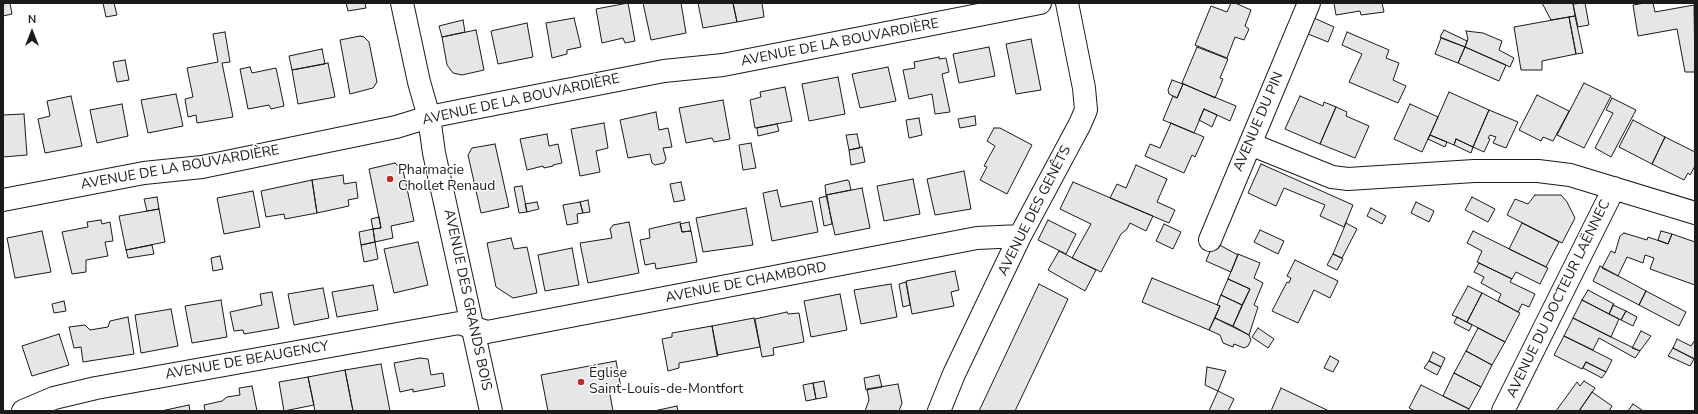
<!DOCTYPE html>
<meta charset="utf-8">
<style>
body{margin:0}
#map{position:relative;width:1698px;height:414px;overflow:hidden;background:#fff;font-family:"Nunito Sans",sans-serif}
canvas{display:block}
.frame{position:absolute;inset:0;border:4px solid #1a1a1a;pointer-events:none}
.north{position:absolute;left:12px;top:12px;width:40px;height:40px;-webkit-text-stroke:3px #fff;paint-order:stroke;rotate:0deg;font-size:11px;font-weight:700;line-height:16px;text-align:center;color:#1a1a1a}
.north::after{content:'';display:block;margin:auto;width:14px;height:18px;background:#1a1a1a;clip-path:polygon(50% 0,100% 100%,50% 72%,0 100%)}
</style>
<div id="map">
<canvas width="1698" height="414"></canvas>
<div class="frame"></div>
<div class="north">N</div>
</div>
<script>
const context = document.querySelector('canvas').getContext('2d');
context.lineJoin = 'round';
function fillPath(path, color) {
  context.fillStyle = color;
  context.fill(path, 'evenodd');
}
function toPath(rows) {
  const path = new Path2D();
  for (const r of rows) {
    path.moveTo(r[0], r[1]);
    for (let i = 2; i < r.length; i += 2) path.lineTo(r[i], r[i + 1]);
  }
  return path;
}
function stroke(path, color, width, dash) {
  context.strokeStyle = color;
  context.lineWidth = width;
  context.lineCap = dash ? 'butt' : 'round';
  context.setLineDash(dash || []);
  context.stroke(path);
}
function label(font, color, halo, rows, align = 'center') {
  context.font = font + ' "Nunito Sans",sans-serif';
  context.lineWidth = 3;
  context.setLineDash([]);
  context.textBaseline = 'middle';
  context.strokeStyle = halo;
  context.fillStyle = color;
  for (const [text, x, y, turn = 0] of rows) {
    context.save();
    context.translate(x, y);
    context.rotate((+turn || 0) * Math.PI / 180);
    context.textAlign = isNaN(turn) ? turn : align;
    if (halo) context.strokeText(text, 0, 0);
    context.fillText(text, 0, 0);
    context.restore();
  }
}
const building = toPath([
 [10,3,12,14,3,16,3,4,10,3],
 [103,3,114,3,117,15,106,17,103,3],
 [346,3,365,3,366,8,348,11,346,3],
 [628,3,635,41,625,43,623,38,602,43,596,9,628,3],
 [643,3,681,3,686,33,651,40,643,3],
 [698,3,733,3,737,22,703,28,698,3],
 [733,3,762,3,764,17,737,22,733,3],
 [1231,3,1235,3,1251,10,1245,26,1249,29,1244,40,1235,37,1227,58,1195,45,1211,6,1227,12,1231,3],
 [1334,3,1382,3,1384,12,1361,15,1360,11,1336,15,1334,3],
 [1542,3,1573,3,1575,16,1551,20,1542,3],
 [1585,3,1589,25,1578,27,1573,4,1585,3],
 [1645,3,1653,3,1655,12,1694,5,1695,72,1685,72,1677,29,1638,36,1633,5,1645,3],
 [1575,16,1583,53,1576,54,1569,17,1575,16],
 [1569,17,1576,54,1542,61,1542,70,1521,70,1514,27,1569,17],
 [574,18,581,47,567,50,567,54,552,58,546,23,574,18],
 [1314,18,1334,27,1328,42,1308,34,1314,18],
 [463,20,465,32,442,37,439,26,463,20],
 [527,23,533,57,498,64,491,31,527,23],
 [476,30,484,70,462,75,453,73,447,65,442,37,476,30],
 [1444,30,1467,41,1465,47,1440,37,1444,30],
 [1466,31,1483,33,1502,41,1499,50,1514,58,1510,67,1465,47,1468,39,1466,31],
 [225,32,230,62,222,63,233,117,197,123,196,115,188,117,185,99,193,97,187,68,218,62,213,34,225,32],
 [1347,32,1389,50,1386,58,1399,63,1393,80,1406,86,1398,103,1349,82,1362,54,1342,45,1347,32],
 [360,36,364,37,369,42,377,82,373,88,350,94,340,40,360,36],
 [1441,38,1465,47,1458,63,1435,54,1441,38],
 [1031,39,1041,90,1016,94,1006,44,1031,39],
 [989,47,995,76,959,83,953,54,989,47],
 [1197,47,1228,59,1220,78,1223,79,1215,98,1182,83,1197,47],
 [1465,47,1506,65,1499,81,1458,63,1465,47],
 [322,49,325,64,292,70,289,56,322,49],
 [939,57,939,59,946,58,949,72,942,74,950,112,935,114,932,94,909,99,903,70,915,68,914,62,939,57],
 [125,60,129,80,117,82,113,62,125,60],
 [328,63,335,97,298,104,292,70,328,63],
 [250,67,252,73,276,68,284,106,271,109,269,105,248,109,240,69,250,67],
 [888,67,896,101,860,108,852,74,888,67],
 [838,77,845,114,809,121,802,84,838,77],
 [1172,80,1183,84,1177,98,1169,94,1168,90,1172,80],
 [1584,83,1611,96,1584,148,1557,135,1584,83],
 [1183,84,1236,106,1230,121,1204,109,1194,133,1163,120,1173,96,1177,98,1183,84],
 [785,87,792,121,755,128,750,100,761,97,760,92,785,87],
 [1449,92,1489,110,1473,147,1456,139,1454,145,1430,135,1449,92],
 [176,94,183,126,148,133,141,100,176,94],
 [1537,95,1569,111,1553,141,1543,137,1541,141,1519,130,1537,95],
 [71,96,82,146,45,153,38,119,50,116,47,101,71,96],
 [1300,96,1323,106,1324,102,1336,107,1320,144,1285,129,1300,96],
 [1612,98,1636,110,1611,157,1595,148,1613,113,1606,110,1612,98],
 [723,100,730,139,714,142,712,138,686,143,679,108,723,100],
 [122,104,128,136,97,143,90,110,122,104],
 [1410,104,1438,117,1422,152,1394,139,1410,104],
 [1336,107,1347,112,1346,116,1369,126,1355,158,1320,144,1336,107],
 [1204,109,1217,115,1212,127,1199,120,1204,109],
 [1489,110,1518,122,1506,148,1493,143,1496,137,1490,135,1488,138,1490,139,1484,152,1473,147,1489,110],
 [656,112,659,130,668,128,672,147,663,148,666,159,664,163,655,165,652,163,650,154,628,158,620,120,656,112],
 [24,114,27,155,3,157,3,115,24,114],
 [975,116,976,125,960,128,958,119,975,116],
 [919,118,922,135,909,138,906,120,919,118],
 [1633,120,1665,137,1652,164,1619,147,1633,120],
 [604,123,608,148,596,151,600,172,580,176,571,129,604,123],
 [1171,123,1204,137,1195,157,1192,155,1184,173,1145,156,1150,144,1160,148,1171,123],
 [777,124,779,131,758,136,757,128,777,124],
 [994,128,1000,128,1032,145,1007,194,980,180,987,167,984,166,995,146,987,141,994,128],
 [547,134,549,146,558,144,562,163,553,165,553,166,544,168,543,166,527,170,520,139,547,134],
 [857,134,860,148,849,150,846,135,857,134],
 [1430,135,1447,142,1445,147,1428,139,1430,135],
 [1665,137,1695,152,1695,166,1690,175,1688,173,1684,180,1652,164,1665,137],
 [1456,139,1473,147,1471,153,1454,145,1456,139],
 [751,143,756,168,743,170,739,145,751,143],
 [495,144,509,207,481,213,468,155,472,148,495,144],
 [862,147,865,162,851,165,849,150,862,147],
 [395,163,403,170,414,221,391,226,393,238,375,242,373,229,381,228,369,169,395,163],
 [1261,164,1353,205,1344,227,1320,216,1325,205,1284,188,1276,206,1248,193,1261,164],
 [1136,165,1167,179,1157,202,1175,210,1169,223,1110,198,1117,184,1126,188,1136,165],
 [964,171,971,209,935,215,927,179,964,171],
 [343,175,344,184,356,182,358,198,348,200,349,206,317,213,312,180,343,175],
 [913,179,920,214,884,221,877,186,913,179],
 [312,180,317,213,285,219,284,214,266,217,261,191,312,180],
 [847,180,849,181,851,190,826,195,825,185,847,180],
 [681,182,685,200,674,202,670,184,681,182],
 [1073,182,1153,216,1146,231,1130,223,1127,229,1121,234,1101,272,1072,258,1091,224,1060,209,1073,182],
 [522,186,527,212,519,213,514,187,522,186],
 [862,188,870,228,835,235,826,195,862,188],
 [777,190,781,207,812,201,818,232,772,241,763,193,777,190],
 [253,191,260,227,224,234,217,198,253,191],
 [1535,195,1561,195,1567,202,1575,218,1562,243,1507,215,1515,199,1528,204,1535,195],
 [827,196,832,224,824,226,819,198,827,196],
 [157,197,159,209,147,211,144,199,157,197],
 [1472,197,1495,209,1488,222,1465,210,1472,197],
 [588,200,590,212,583,213,580,202,588,200],
 [537,202,539,209,527,212,525,204,537,202],
 [580,202,583,213,577,214,578,223,567,225,563,205,580,202],
 [1416,202,1434,211,1429,222,1411,213,1416,202],
 [746,208,753,245,703,252,696,218,746,208],
 [1371,208,1386,216,1382,224,1367,216,1371,208],
 [159,209,165,242,126,250,119,216,159,209],
 [379,217,381,228,373,229,371,219,379,217],
 [101,220,102,224,110,222,113,241,105,242,108,256,86,260,86,272,72,274,62,232,88,227,87,222,101,220],
 [1048,220,1076,234,1066,254,1038,240,1048,220],
 [629,222,639,273,588,283,580,243,612,238,610,229,613,225,629,222],
 [680,222,682,232,691,231,697,262,656,269,655,263,645,265,640,240,650,238,649,229,680,222],
 [689,222,691,231,682,232,680,224,689,222],
 [1346,223,1357,229,1342,258,1333,254,1346,223],
 [1522,223,1559,242,1546,267,1509,249,1522,223],
 [1164,224,1181,232,1173,249,1156,241,1164,224],
 [373,229,375,242,361,245,359,232,373,229],
 [1260,230,1284,241,1278,254,1254,242,1260,230],
 [42,231,51,272,15,278,7,238,42,231],
 [1473,231,1548,268,1540,284,1516,272,1512,279,1477,262,1482,251,1467,243,1473,231],
 [1661,231,1672,234,1668,244,1658,240,1661,231],
 [1624,233,1647,240,1648,237,1668,244,1672,234,1695,242,1695,285,1650,269,1654,258,1645,255,1643,263,1627,257,1618,276,1602,268,1611,251,1615,253,1620,236,1624,233],
 [511,238,514,249,527,247,537,293,513,298,496,287,487,243,511,238],
 [375,242,378,259,364,262,361,245,375,242],
 [418,242,428,285,394,293,384,249,418,242],
 [1214,242,1238,255,1231,272,1206,261,1214,242],
 [152,245,154,254,128,258,126,250,152,245],
 [572,248,579,285,545,291,538,255,572,248],
 [1059,251,1096,270,1085,291,1048,270,1059,251],
 [1238,254,1260,263,1254,278,1263,283,1254,305,1258,307,1249,335,1233,326,1250,289,1228,279,1238,254],
 [1333,254,1343,259,1337,270,1327,265,1333,254],
 [220,256,223,269,213,271,211,258,220,256],
 [1295,260,1338,281,1330,298,1314,290,1298,323,1272,311,1287,282,1289,283,1291,278,1287,276,1295,260],
 [1479,263,1512,279,1510,282,1535,294,1529,307,1522,304,1518,312,1498,301,1501,294,1481,283,1484,277,1474,272,1479,263],
 [1600,266,1646,291,1639,305,1593,281,1600,266],
 [955,271,959,290,951,292,954,306,912,314,906,281,955,271],
 [1152,278,1220,306,1209,330,1142,302,1152,278],
 [1228,279,1250,289,1242,305,1221,295,1228,279],
 [906,282,910,305,903,307,899,284,906,282],
 [891,284,897,317,861,324,854,290,891,284],
 [1039,284,1068,299,1015,411,979,411,1039,284],
 [373,285,378,310,337,317,332,292,373,285],
 [1468,286,1482,293,1467,322,1452,315,1468,286],
 [323,288,329,318,294,325,288,294,323,288],
 [1588,290,1614,304,1609,314,1582,300,1588,290],
 [1646,291,1686,312,1679,326,1639,305,1646,291],
 [272,292,279,328,244,334,243,330,234,331,230,312,262,305,260,294,272,292],
 [1482,293,1520,313,1505,342,1467,322,1482,293],
 [840,294,847,330,811,337,804,301,840,294],
 [1221,295,1242,305,1233,326,1215,318,1220,306,1217,305,1221,295],
 [221,300,227,337,192,343,185,306,221,300],
 [1582,300,1619,319,1611,337,1573,318,1582,300],
 [64,301,66,311,54,313,52,304,64,301],
 [1613,305,1626,311,1621,320,1609,314,1613,305],
 [171,309,178,346,141,353,135,315,171,309],
 [1626,311,1637,317,1633,326,1621,320,1626,311],
 [787,312,788,314,799,313,804,342,773,348,774,355,762,357,755,319,787,312],
 [128,317,134,354,83,362,81,347,74,348,69,327,85,325,90,330,108,327,110,321,128,317],
 [1457,317,1472,325,1469,331,1454,323,1457,317],
 [754,318,760,347,717,355,712,326,754,318],
 [1215,318,1249,335,1251,340,1248,346,1244,348,1234,344,1233,347,1223,343,1220,335,1209,330,1215,318],
 [1573,318,1611,337,1640,351,1635,358,1599,338,1593,350,1564,336,1573,318],
 [712,326,718,356,679,363,679,368,668,371,662,339,672,337,672,333,712,326],
 [1258,328,1274,339,1268,348,1252,337,1258,328],
 [1478,328,1505,342,1492,365,1466,351,1478,328],
 [1641,331,1651,336,1640,351,1632,348,1641,331],
 [59,334,69,365,32,376,22,346,59,334],
 [1564,336,1612,360,1606,372,1586,362,1582,369,1554,355,1564,336],
 [1677,339,1691,346,1695,340,1695,359,1673,348,1677,339],
 [1673,348,1694,359,1690,366,1668,356,1673,348],
 [1466,351,1492,365,1481,387,1454,373,1466,351],
 [1433,352,1445,358,1441,367,1429,361,1433,352],
 [1330,356,1339,361,1333,372,1324,368,1330,356],
 [420,358,428,359,431,375,443,373,445,386,413,392,413,389,400,392,394,363,420,358],
 [616,361,621,388,609,389,613,411,548,411,541,375,616,361],
 [1429,361,1441,367,1437,375,1424,368,1429,361],
 [1586,362,1606,372,1602,378,1583,368,1586,362],
 [381,364,390,411,353,411,345,370,381,364],
 [1207,367,1226,371,1218,391,1205,385,1207,367],
 [345,370,353,411,315,411,308,377,345,370],
 [1454,373,1481,387,1469,409,1443,396,1454,373],
 [879,375,882,387,866,390,864,378,879,375],
 [308,377,314,405,284,411,279,382,308,377],
 [824,381,827,397,816,399,813,383,824,381],
 [1584,381,1595,388,1579,411,1556,411,1577,382,1580,386,1584,381],
 [813,383,816,399,806,401,803,385,813,383],
 [898,384,902,403,899,411,865,411,869,400,867,389,898,384],
 [1421,385,1469,409,1468,411,1415,411,1409,408,1421,385],
 [252,386,257,411,205,411,204,405,222,401,227,397,240,395,239,388,252,386],
 [1281,388,1329,411,1271,411,1281,388],
 [1218,391,1234,399,1228,411,1209,411,1218,391],
 [1592,392,1612,406,1609,411,1579,411,1592,392],
 [1633,404,1642,410,1641,411,1628,411,1633,404],
 [189,405,190,411,161,411,189,405],
 [677,406,678,411,654,411,677,406]
]);
fillPath(building, '#e6e6e6');
stroke(building, '#1a1a1a', 1);
const minor = toPath([
 [402,3,419,82,429,117,434,153,491,411],
 [1250,144,1332,177,1348,179,1474,171,1538,171,1570,175,1695,213],
 [3,200,144,173,202,167,396,127,429,117,464,110,664,71,723,65,1040,3],
 [1210,240,1309,3],
 [23,411,54,398,96,388,459,323,487,332,977,238,1020,236],
 [939,411,954,374,1020,236,1080,124,1086,110,1084,88,1067,3],
 [1503,411,1614,188]
]);
stroke(minor, '#1a1a1a', 24);
stroke(minor, '#fff', 22);
for (const [x, y, r, color] of [
 [390,179,4,"#c62828"],
 [581,382,4,"#c62828"]
]) {
  const dot = new Path2D();
  dot.arc(x, y, r, 0, 2 * Math.PI);
  context.fillStyle = color;
  context.fill(dot);
  stroke(dot, '#fff', 1.5);
}
label('14px', '#1a1a1a', '#fff', [
 ["AVENUE DE LA BOUVARDIÈRE",840,43,-11],
 ["AVENUE DE LA BOUVARDIÈRE",521,100,-12],
 ["AVENUE DU PIN",1259,122,-67],
 ["AVENUE DE LA BOUVARDIÈRE",180,168,-10],
 ["AVENUE DES GENÊTS",1035,211,-63],
 ["AVENUE DE CHAMBORD",746,283,-11],
 ["AVENUE DU DOCTEUR LAËNNEC",1559,299,-64],
 ["AVENUE DES GRANDS BOIS",467,300,78],
 ["AVENUE DE BEAUGENCY",247,361,-10]
]);
label('14px', '#1a1a1a', '#fff', [
 ["Pharmacie",398,171],
 ["Chollet Renaud",398,187],
 ["Église",589,374],
 ["Saint-Louis-de-Montfort",589,390]
], 'left');
</script>
